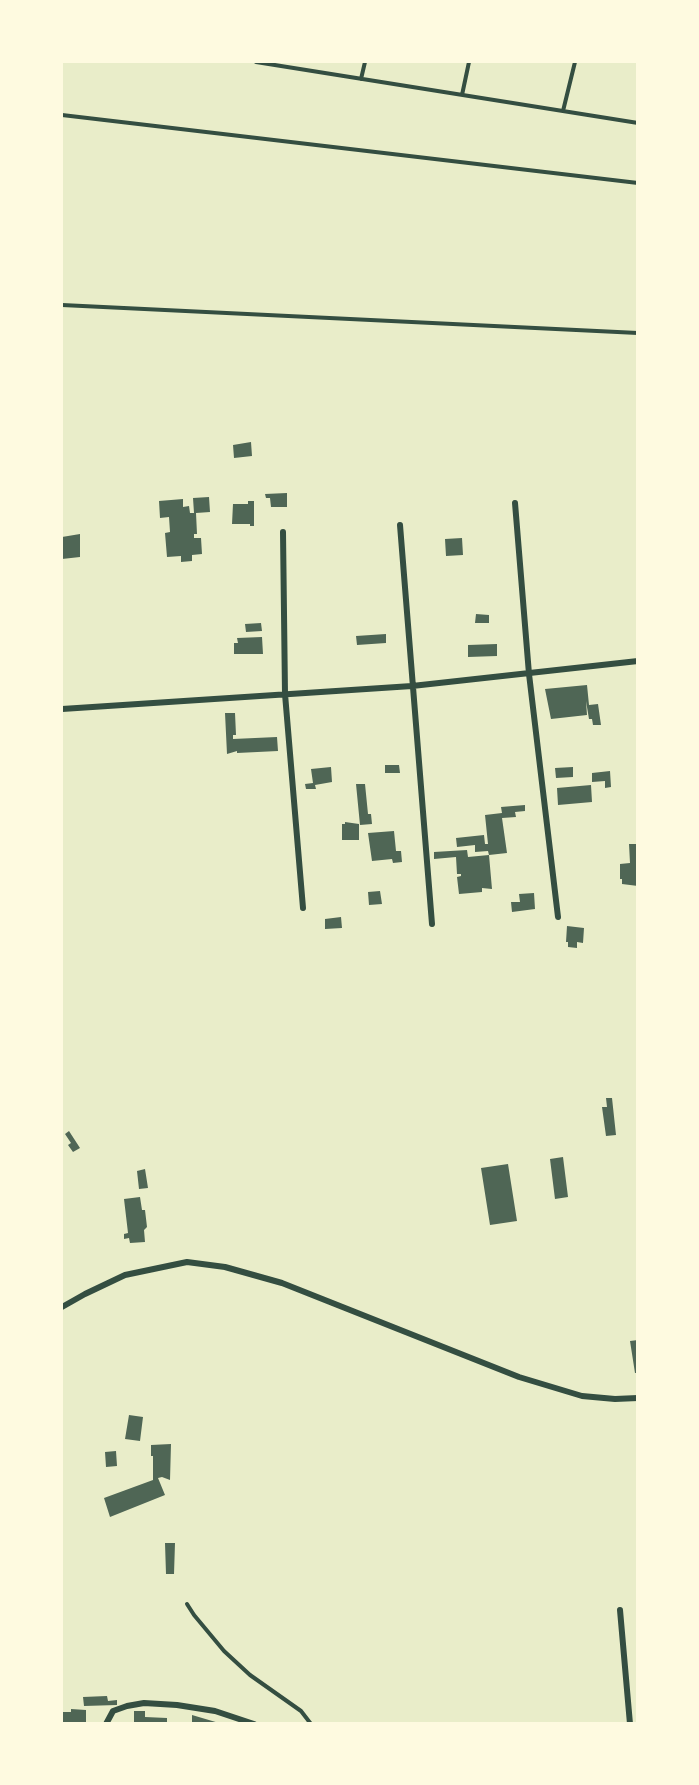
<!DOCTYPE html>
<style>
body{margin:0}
#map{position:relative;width:699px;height:1785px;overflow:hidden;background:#e9edc9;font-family:"PT Sans",sans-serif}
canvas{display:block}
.frame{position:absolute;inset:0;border:63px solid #fefae0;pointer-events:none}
</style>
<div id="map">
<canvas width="699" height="1785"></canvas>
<div class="frame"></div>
</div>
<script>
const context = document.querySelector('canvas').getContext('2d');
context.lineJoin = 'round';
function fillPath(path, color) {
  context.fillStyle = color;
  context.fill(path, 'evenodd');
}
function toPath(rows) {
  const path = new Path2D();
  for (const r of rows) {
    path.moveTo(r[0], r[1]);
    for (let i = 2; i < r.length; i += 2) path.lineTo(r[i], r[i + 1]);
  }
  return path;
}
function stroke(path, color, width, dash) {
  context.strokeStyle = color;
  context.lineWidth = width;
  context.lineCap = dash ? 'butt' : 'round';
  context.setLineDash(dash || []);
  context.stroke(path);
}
fillPath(toPath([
 [251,442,252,456,234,458,233,445],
 [287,493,287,507,271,507,270,498,266,498,265,494],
 [209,497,210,512,196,513,197,534,194,534,194,538,201,538,202,554,192,555,192,561,181,562,181,556,167,557,165,533,170,532,169,517,160,518,159,501,183,499,183,507,189,506,190,513,194,513,193,498],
 [248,501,254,501,254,526,250,526,250,524,232,524,233,504,248,504],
 [80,534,80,557,62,559,62,537],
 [462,538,463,555,446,556,445,539],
 [476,614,489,615,489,623,475,623],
 [261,623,262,631,246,632,245,624],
 [386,634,386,643,357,645,356,636],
 [262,637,263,654,234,654,234,643,238,643,237,638],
 [497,644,497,656,468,657,468,645],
 [587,685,589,705,598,704,601,725,593,725,592,719,589,719,586,701,587,715,551,719,545,689],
 [225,713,235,713,236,735,233,735,233,739,277,737,278,751,237,753,237,751,227,754],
 [385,765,399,765,400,773,385,773],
 [331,767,332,782,315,785,316,789,306,789,305,784,313,783,311,769],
 [573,767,573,777,556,778,555,768],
 [610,771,611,787,605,788,605,781,592,782,592,773],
 [356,784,365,784,368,814,371,814,372,824,360,825],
 [591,785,592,802,558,805,557,788],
 [525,805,525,811,515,812,516,817,502,818,507,853,489,855,492,889,482,888,482,892,459,894,457,877,461,876,461,874,457,874,456,857,434,859,434,852,467,850,468,857,489,855,488,851,475,852,475,845,457,847,456,838,484,835,485,844,488,844,485,815,502,813,501,807],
 [345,822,359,824,359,840,342,840,342,824,345,824],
 [394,831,396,851,401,851,402,862,393,863,392,859,372,861,368,833],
 [629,844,638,844,638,886,622,884,622,879,620,879,620,864,630,863],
 [380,891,382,904,369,905,368,892],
 [534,893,535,909,512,912,511,902,520,902,519,894],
 [341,917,342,928,325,929,325,919],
 [567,926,584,928,583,943,577,942,577,948,568,947,568,942,566,942],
 [606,1098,612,1098,616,1135,606,1136,602,1107,607,1107],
 [69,1131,80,1148,73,1152,68,1145,71,1143,65,1134],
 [563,1157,568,1197,555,1199,550,1159],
 [508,1164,517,1221,490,1225,481,1168],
 [145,1169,148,1188,139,1189,137,1171],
 [140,1197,142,1210,145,1210,147,1227,144,1230,145,1242,130,1243,129,1238,124,1239,124,1234,128,1233,124,1199],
 [638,1340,638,1373,635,1373,630,1341],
 [129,1415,143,1417,140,1441,125,1439],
 [171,1444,170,1480,162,1477,158,1478,165,1495,110,1517,104,1498,153,1480,153,1456,151,1456,151,1445],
 [116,1451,117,1466,106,1467,105,1452],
 [165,1543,175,1543,174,1574,166,1574],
 [107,1696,108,1701,117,1700,117,1705,84,1706,83,1697],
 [71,1709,86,1710,86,1724,62,1724,62,1712,71,1712],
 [134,1711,145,1711,145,1717,167,1718,167,1724,134,1724],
 [192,1715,219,1723,219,1724,192,1724]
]), '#4f6655');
stroke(toPath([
 [256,62,638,123],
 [361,79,365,62],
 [462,95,469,62],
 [563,111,575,62],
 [62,115,638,183],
 [62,305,638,333],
 [187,1604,194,1615,224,1651,250,1675,301,1711,311,1724]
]), '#344e41', 4);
stroke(toPath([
 [515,503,529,674,558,917],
 [400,525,432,924],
 [283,532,285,694,303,908],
 [62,709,412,686,638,661],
 [62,1307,85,1294,125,1275,187,1262,225,1267,282,1283,519,1377,582,1396,615,1399,638,1398],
 [620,1610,630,1724],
 [106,1724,113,1711,127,1706,144,1703,177,1705,215,1711,254,1724]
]), '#344e41', 6);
</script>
